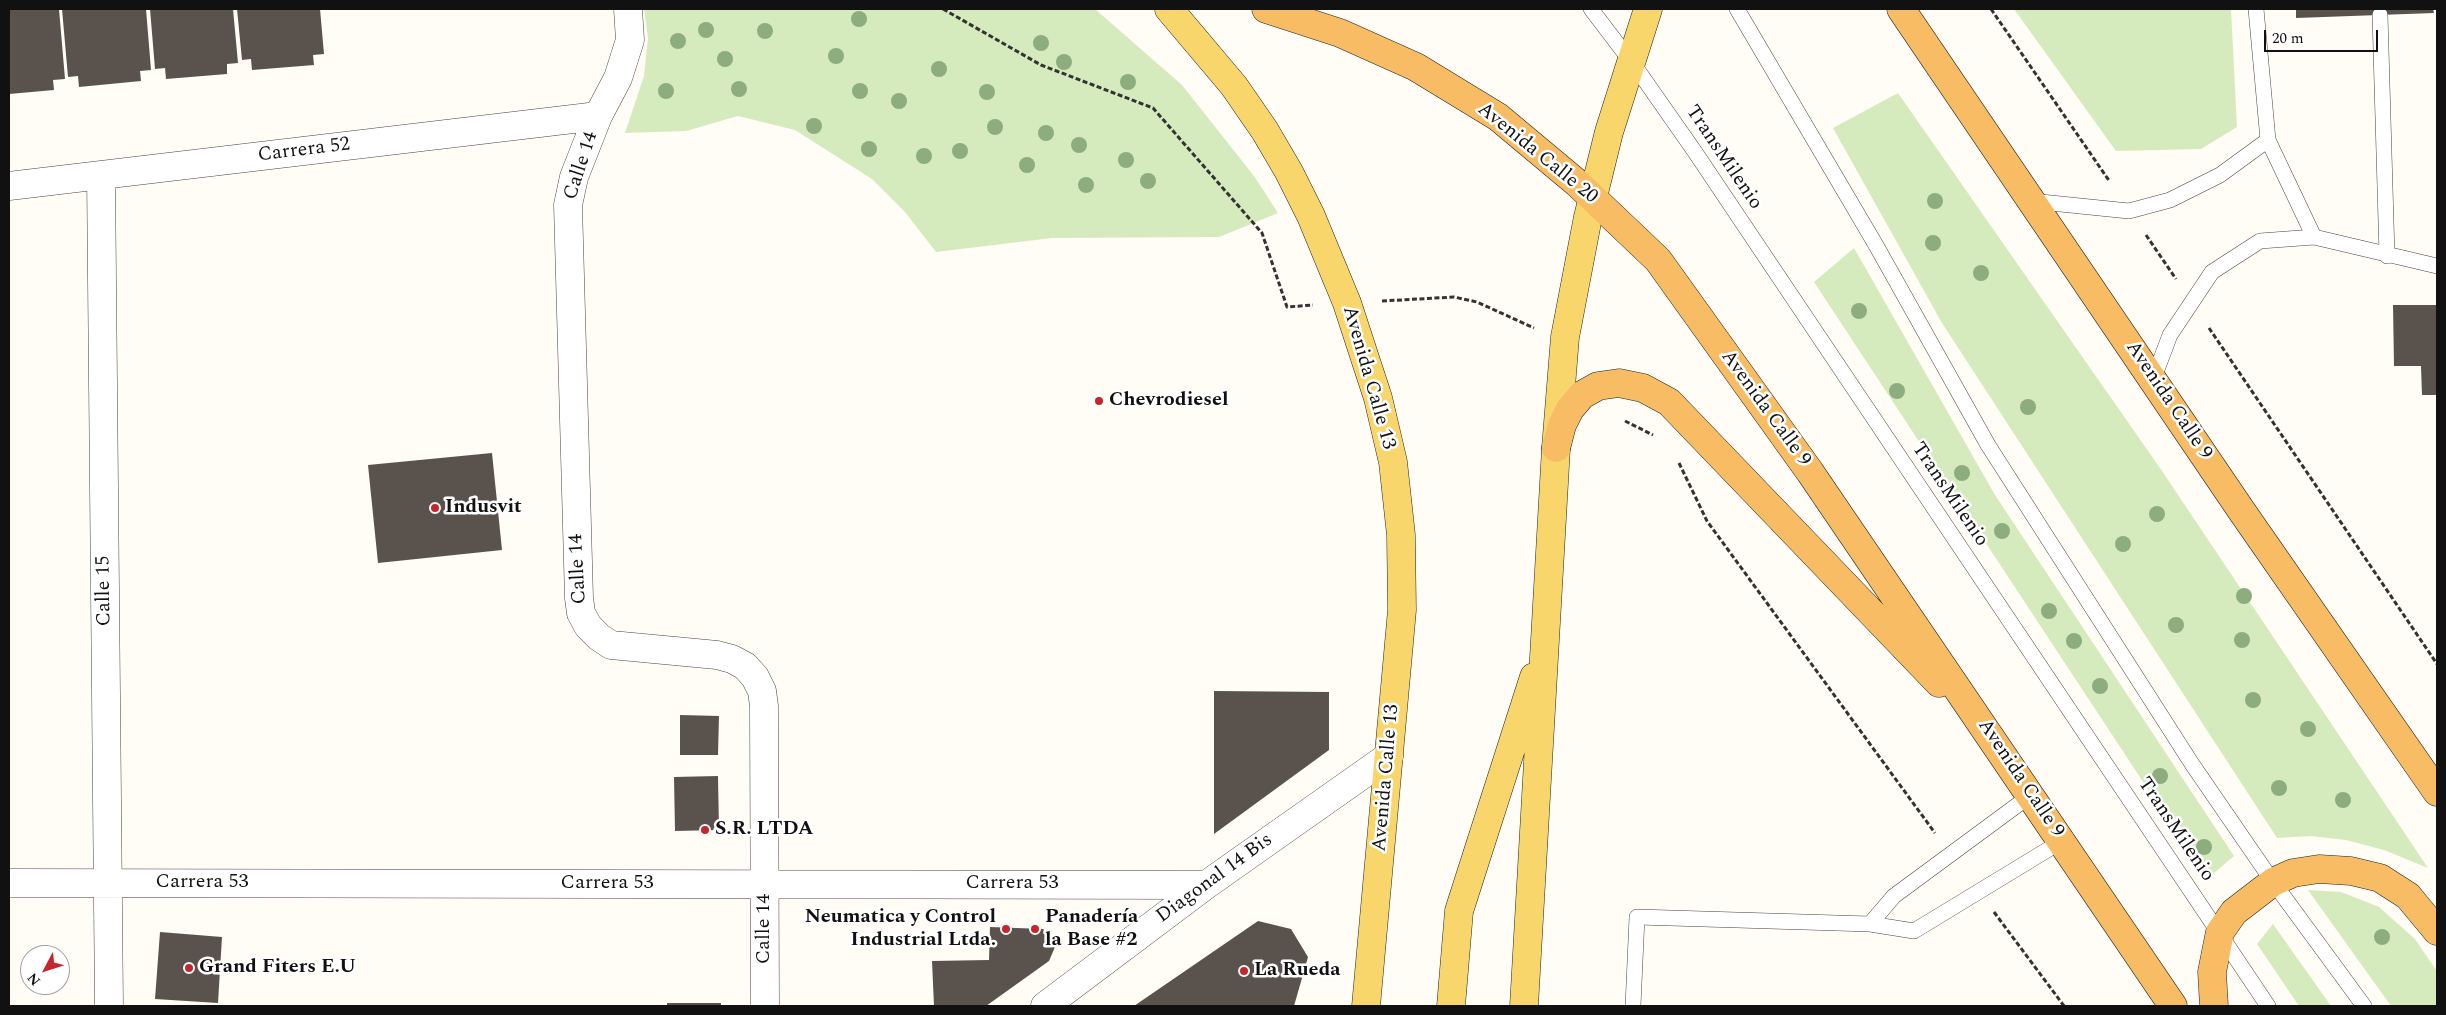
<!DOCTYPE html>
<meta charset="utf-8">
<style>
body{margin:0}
#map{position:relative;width:2446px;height:1015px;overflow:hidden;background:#fffdf5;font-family:Spectral,serif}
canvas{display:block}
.frame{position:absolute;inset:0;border:10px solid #111;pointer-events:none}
.north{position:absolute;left:20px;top:945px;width:50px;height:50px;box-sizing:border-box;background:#fff;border:1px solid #a0a0a0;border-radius:50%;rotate:230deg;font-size:14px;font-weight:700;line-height:20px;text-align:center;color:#111}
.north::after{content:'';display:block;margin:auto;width:18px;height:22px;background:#c4262e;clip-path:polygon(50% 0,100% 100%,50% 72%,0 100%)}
.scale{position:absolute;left:2264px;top:30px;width:114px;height:22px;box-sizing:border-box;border:2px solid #111;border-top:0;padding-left:6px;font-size:15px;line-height:18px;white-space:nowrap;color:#111;-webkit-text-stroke:4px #fff;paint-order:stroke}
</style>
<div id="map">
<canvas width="2446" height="1015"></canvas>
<div class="frame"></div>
<div class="north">N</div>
<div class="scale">20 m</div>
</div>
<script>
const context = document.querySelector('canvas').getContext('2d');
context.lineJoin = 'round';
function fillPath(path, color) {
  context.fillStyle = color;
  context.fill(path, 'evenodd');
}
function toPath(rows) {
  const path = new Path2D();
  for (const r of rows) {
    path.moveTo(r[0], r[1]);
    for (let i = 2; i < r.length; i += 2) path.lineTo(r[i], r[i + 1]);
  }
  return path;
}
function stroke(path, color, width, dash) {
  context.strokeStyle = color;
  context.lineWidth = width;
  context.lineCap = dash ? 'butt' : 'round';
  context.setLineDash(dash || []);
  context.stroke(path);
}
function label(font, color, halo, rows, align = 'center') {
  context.font = font + ' Spectral,serif';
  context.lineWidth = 5;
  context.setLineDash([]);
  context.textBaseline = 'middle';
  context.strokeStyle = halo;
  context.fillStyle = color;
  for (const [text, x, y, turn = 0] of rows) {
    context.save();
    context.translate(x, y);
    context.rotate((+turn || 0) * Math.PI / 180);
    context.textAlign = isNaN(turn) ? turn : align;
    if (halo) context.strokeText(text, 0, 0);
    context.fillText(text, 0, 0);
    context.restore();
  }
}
fillPath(toPath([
 [644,9,1095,9,1182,85,1254,176,1278,213,1219,237,1052,238,936,252,905,212,872,179,795,130,738,116,686,131,625,133,644,76,648,38],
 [2014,9,2231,9,2237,127,2201,149,2116,151],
 [1898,93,2160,468,2428,868,2384,850,2346,840,2311,836,2277,838,1942,323,1833,128],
 [1854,248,1995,495,2234,856,2207,879,1814,282],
 [2308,890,2341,892,2379,907,2415,939,2437,971,2437,1006,2391,1006],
 [2273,924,2331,1006,2299,1006,2257,944]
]), '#d5ebbd');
fillPath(toPath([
 [9,9,59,9,65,79,53,80,54,90,9,94],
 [62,9,146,9,151,70,140,71,141,81,79,87,78,76,68,77],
 [150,9,233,9,238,63,227,64,227,74,166,79,165,68,155,69],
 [237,9,320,9,324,54,313,55,314,65,252,70,251,59,242,60],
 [2296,9,2433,9,2434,13,2296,18],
 [2393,305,2437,305,2437,395,2422,395,2421,366,2394,366],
 [492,453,502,550,378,563,368,465],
 [1214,691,1329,692,1329,750,1214,834],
 [680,715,719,716,718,755,680,755],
 [718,776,719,830,675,831,674,777],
 [1258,921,1291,929,1308,957,1294,1006,1134,1006],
 [990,927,1043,929,1051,935,1055,947,1049,961,986,1006,934,1006,932,961,989,960],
 [160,932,222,937,218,1003,155,999],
 [667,1003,721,1003,721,1006,667,1006]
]), '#5a524d');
const service = toPath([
 [1591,9,1639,72,1695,152,2268,1006],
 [1737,9,1877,247,1988,445,2192,764,2273,882,2364,1006],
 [2256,9,2268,140,2314,237],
 [2380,15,2387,256],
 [2031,201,2129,211,2170,200,2220,175,2268,140],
 [2153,380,2170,335,2212,272,2260,241,2314,237,2437,266],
 [1870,924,1894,896,2031,795],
 [1633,1006,1637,917,1870,924,1914,931,2062,841]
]);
const minor = toPath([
 [628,9,630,40,618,78,598,116,574,177,568,205,579,598,581,613,588,626,599,637,611,645,717,655,732,659,745,666,755,677,762,691,764,706,765,1006],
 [101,175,109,1006],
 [9,186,598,116],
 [9,883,1206,885],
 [1045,1006,1206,885,1389,756]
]);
const primary = toPath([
 [1169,9,1234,86,1265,131,1289,172,1311,216,1347,303,1378,398,1393,462,1401,535,1402,610,1366,1006],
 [1451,1006,1459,911,1534,677],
 [1524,1006,1556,448,1565,337,1588,217,1609,132,1648,9]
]);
const trunk = toPath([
 [1266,9,1340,33,1416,67,1498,117,1577,183,1658,260,1810,472,2173,1006],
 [1901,9,2241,510,2437,792],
 [1556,448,1562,425,1570,409,1582,395,1598,386,1619,383,1643,388,1669,402,1939,683],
 [2214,1006,2212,972,2220,932,2234,912,2273,882,2293,873,2319,869,2351,871,2380,878,2408,896,2437,931]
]);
stroke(service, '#444', 16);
stroke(minor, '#444', 29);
stroke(primary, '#222', 29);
stroke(trunk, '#222', 29);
stroke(toPath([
 [943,9,1041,65,1153,108,1262,233,1287,307,1313,305],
 [1991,9,2110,182],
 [2146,235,2176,279],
 [1382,301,1454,297,1477,302,1534,328],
 [2209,328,2437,664],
 [1625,421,1653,435],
 [1679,463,1707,521,1935,833],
 [1994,912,2064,1006]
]), '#333', 3, [5, 2.5]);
stroke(service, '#fff', 15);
stroke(minor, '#fff', 28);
stroke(primary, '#f9d66b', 28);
stroke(trunk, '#f7bc64', 28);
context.fillStyle = '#8dad7f';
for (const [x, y] of [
 [859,19],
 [706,30],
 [765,31],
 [678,41],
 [1041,43],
 [836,56],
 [725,59],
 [1064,62],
 [939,69],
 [1128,82],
 [739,89],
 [666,91],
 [860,91],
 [987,92],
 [899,101],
 [814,126],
 [995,127],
 [1046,133],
 [1079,145],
 [869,149],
 [960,151],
 [924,156],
 [1126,160],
 [1027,165],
 [1148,181],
 [1086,185],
 [1935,201],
 [1933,243],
 [1981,273],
 [1859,311],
 [1897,391],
 [2028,407],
 [1962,473],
 [2157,514],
 [2002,531],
 [2123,544],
 [2244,596],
 [2049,611],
 [2176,625],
 [2242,640],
 [2074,641],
 [2100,686],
 [2253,700],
 [2308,729],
 [2160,776],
 [2279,788],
 [2343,800],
 [2204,847],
 [2382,937]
]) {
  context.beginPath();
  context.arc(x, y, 8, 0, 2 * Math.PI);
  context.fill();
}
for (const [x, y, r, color] of [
 [1099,401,5,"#c4262e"],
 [435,508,5,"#c4262e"],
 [705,830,5,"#c4262e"],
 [1006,929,5,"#c4262e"],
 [1035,929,5,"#c4262e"],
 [189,968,5,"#c4262e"],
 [1244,971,5,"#c4262e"]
]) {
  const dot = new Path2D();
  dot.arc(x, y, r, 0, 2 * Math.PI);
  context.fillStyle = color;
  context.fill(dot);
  stroke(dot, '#fff', 2);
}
label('20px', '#111', '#fff', [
 ["Carrera 52",304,151,-7],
 ["Avenida Calle 20",1537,154,39],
 ["TransMilenio",1723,158,56],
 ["Calle 14",582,166,-72],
 ["Avenida Calle 13",1368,378,74],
 ["Avenida Calle 9",2168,401,56],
 ["Avenida Calle 9",1765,409,54],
 ["TransMilenio",1949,495,56],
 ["Calle 14",579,569,-93],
 ["Calle 15",105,591,-91],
 ["Avenida Calle 13",1387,778,-85],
 ["Avenida Calle 9",2020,779,56],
 ["TransMilenio",2175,830,56],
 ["Diagonal 14 Bis",1215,879,-36],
 ["Carrera 53",202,883],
 ["Carrera 53",607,884],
 ["Carrera 53",1012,884],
 ["Calle 14",765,929,-90]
]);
label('bold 20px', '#111', '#fff', [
 ["Chevrodiesel",1109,401],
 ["Indusvit",445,508],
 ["S.R. LTDA",715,830],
 ["Neumatica y Control",996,918,"right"],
 ["Industrial Ltda.",996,941,"right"],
 ["Panadería",1045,918],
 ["la Base #2",1045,941],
 ["Grand Fiters E.U",199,968],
 ["La Rueda",1254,971]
], 'left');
</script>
